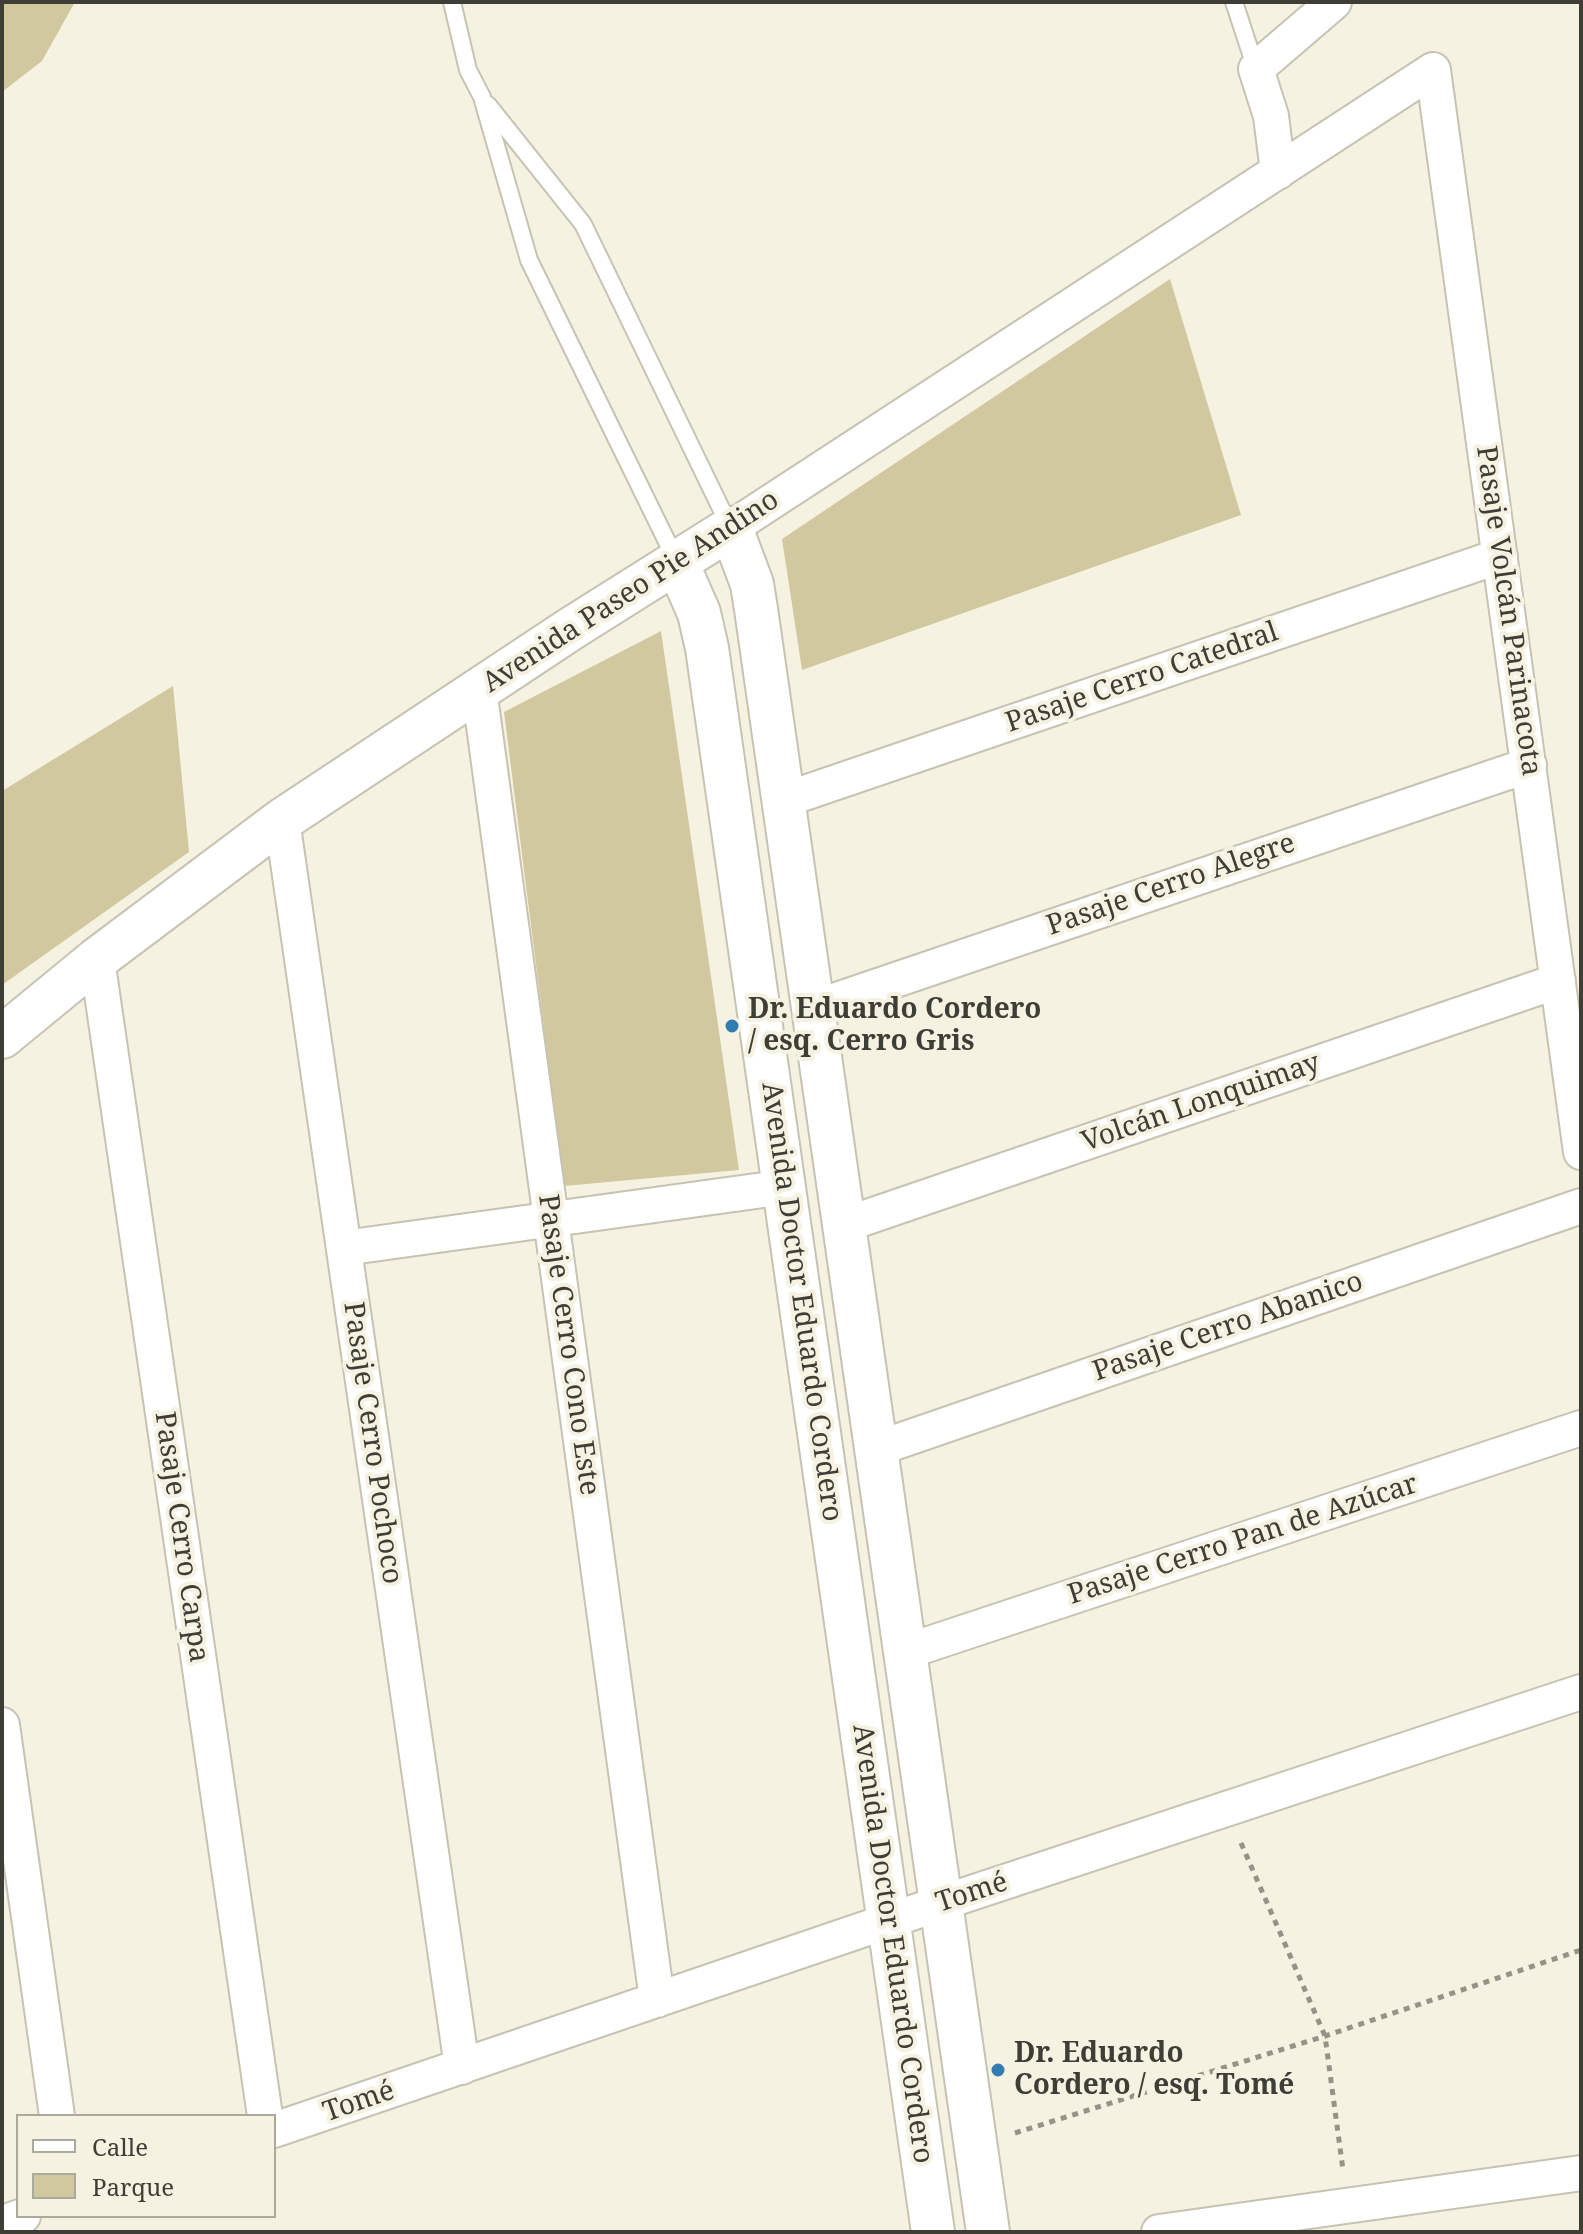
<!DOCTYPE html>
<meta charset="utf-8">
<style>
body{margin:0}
#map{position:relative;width:1583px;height:2234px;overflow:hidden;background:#f6f2e2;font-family:"Noto Serif",serif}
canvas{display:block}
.frame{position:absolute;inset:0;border:4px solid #3e3d36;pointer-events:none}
.legend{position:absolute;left:16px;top:2114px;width:260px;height:104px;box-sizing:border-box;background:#f6f2e2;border:2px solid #acaa9d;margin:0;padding:10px 14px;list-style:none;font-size:24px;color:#3e3d36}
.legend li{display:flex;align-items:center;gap:16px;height:40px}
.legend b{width:40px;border:2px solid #acaa9d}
</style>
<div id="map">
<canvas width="1583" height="2234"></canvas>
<div class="frame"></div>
<ul class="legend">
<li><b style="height:10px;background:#fff"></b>Calle</li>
<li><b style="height:22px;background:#d2c89f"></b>Parque</li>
</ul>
</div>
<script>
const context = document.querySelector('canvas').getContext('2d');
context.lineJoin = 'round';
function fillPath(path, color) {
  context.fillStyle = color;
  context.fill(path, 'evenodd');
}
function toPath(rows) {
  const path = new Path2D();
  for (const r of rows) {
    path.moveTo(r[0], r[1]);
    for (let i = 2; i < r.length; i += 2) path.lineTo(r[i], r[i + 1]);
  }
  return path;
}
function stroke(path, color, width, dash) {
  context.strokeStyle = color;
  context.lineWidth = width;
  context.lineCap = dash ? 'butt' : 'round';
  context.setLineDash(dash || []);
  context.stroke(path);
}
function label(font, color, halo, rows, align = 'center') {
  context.font = font + ' "Noto Serif",serif';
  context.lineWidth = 8;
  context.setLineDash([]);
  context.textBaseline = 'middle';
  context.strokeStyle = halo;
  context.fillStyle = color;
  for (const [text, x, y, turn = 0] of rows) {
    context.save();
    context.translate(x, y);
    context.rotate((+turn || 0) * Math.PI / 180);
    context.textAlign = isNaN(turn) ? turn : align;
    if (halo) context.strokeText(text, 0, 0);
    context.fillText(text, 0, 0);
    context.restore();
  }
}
fillPath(toPath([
 [2,2,75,2,42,61,2,92],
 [1170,279,1241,515,802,670,782,539],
 [661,631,739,1170,564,1186,504,712],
 [173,686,189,852,2,985,2,791]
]), '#d2c89f');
const service = toPath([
 [452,2,468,70,482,97,529,260,677,562],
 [1234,2,1256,69],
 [488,105,583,224,730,527]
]);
const minor = toPath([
 [1278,172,1271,116,1256,69,1334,2],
 [731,528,1433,70,1581,1152],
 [479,689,657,2000],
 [784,800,1500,556],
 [282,820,462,2067],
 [97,959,265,2116],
 [813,1008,1529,765],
 [844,1225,1558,981],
 [344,1248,785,1187],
 [876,1449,1581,1206],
 [905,1652,1581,1428],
 [2,1725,57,2116],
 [274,2130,941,1903,1581,1692],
 [2,2223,23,2216],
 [1159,2232,1581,2173]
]);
const tertiary = toPath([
 [677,563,699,613,707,648,933,2232],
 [2,1037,97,959,282,820,572,628,731,528,752,584,756,609,988,2232]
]);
stroke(service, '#c7c3b3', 20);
stroke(minor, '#c7c3b3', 38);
stroke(tertiary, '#c7c3b3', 46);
stroke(toPath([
 [1241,1843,1325,2036,1343,2170],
 [1015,2133,1325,2036,1581,1950]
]), '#959388', 5, [6, 6]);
stroke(service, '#fff', 16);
stroke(minor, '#fff', 34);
stroke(tertiary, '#fff', 42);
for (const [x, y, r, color] of [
 [732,1026,8,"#337cb0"],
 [998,2070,8,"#337cb0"]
]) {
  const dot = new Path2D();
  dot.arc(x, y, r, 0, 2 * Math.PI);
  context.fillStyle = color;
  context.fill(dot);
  stroke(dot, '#f6f2e2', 3);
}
label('28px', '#3e3d36', '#f6f2e2', [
 ["Avenida Paseo Pie Andino",631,592,-33],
 ["Pasaje Volcán Parinacota",1508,611,82],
 ["Pasaje Cerro Catedral",1142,678,-19],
 ["Pasaje Cerro Alegre",1171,885,-19],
 ["Volcán Lonquimay",1201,1103,-19],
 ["Avenida Doctor Eduardo Cordero",801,1302,82],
 ["Pasaje Cerro Abanico",1228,1327,-19],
 ["Pasaje Cerro Cono Este",568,1345,82],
 ["Pasaje Cerro Pochoco",372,1443,82],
 ["Pasaje Cerro Carpa",181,1537,82],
 ["Pasaje Cerro Pan de Azúcar",1243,1540,-18],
 ["Tomé",972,1893,-18],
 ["Avenida Doctor Eduardo Cordero",892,1944,82],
 ["Tomé",359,2102,-19]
]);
label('bold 28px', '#3e3d36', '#f6f2e2', [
 ["Dr. Eduardo Cordero",748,1010],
 ["/ esq. Cerro Gris",748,1042],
 ["Dr. Eduardo",1014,2054],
 ["Cordero / esq. Tomé",1014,2086]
], 'left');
</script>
